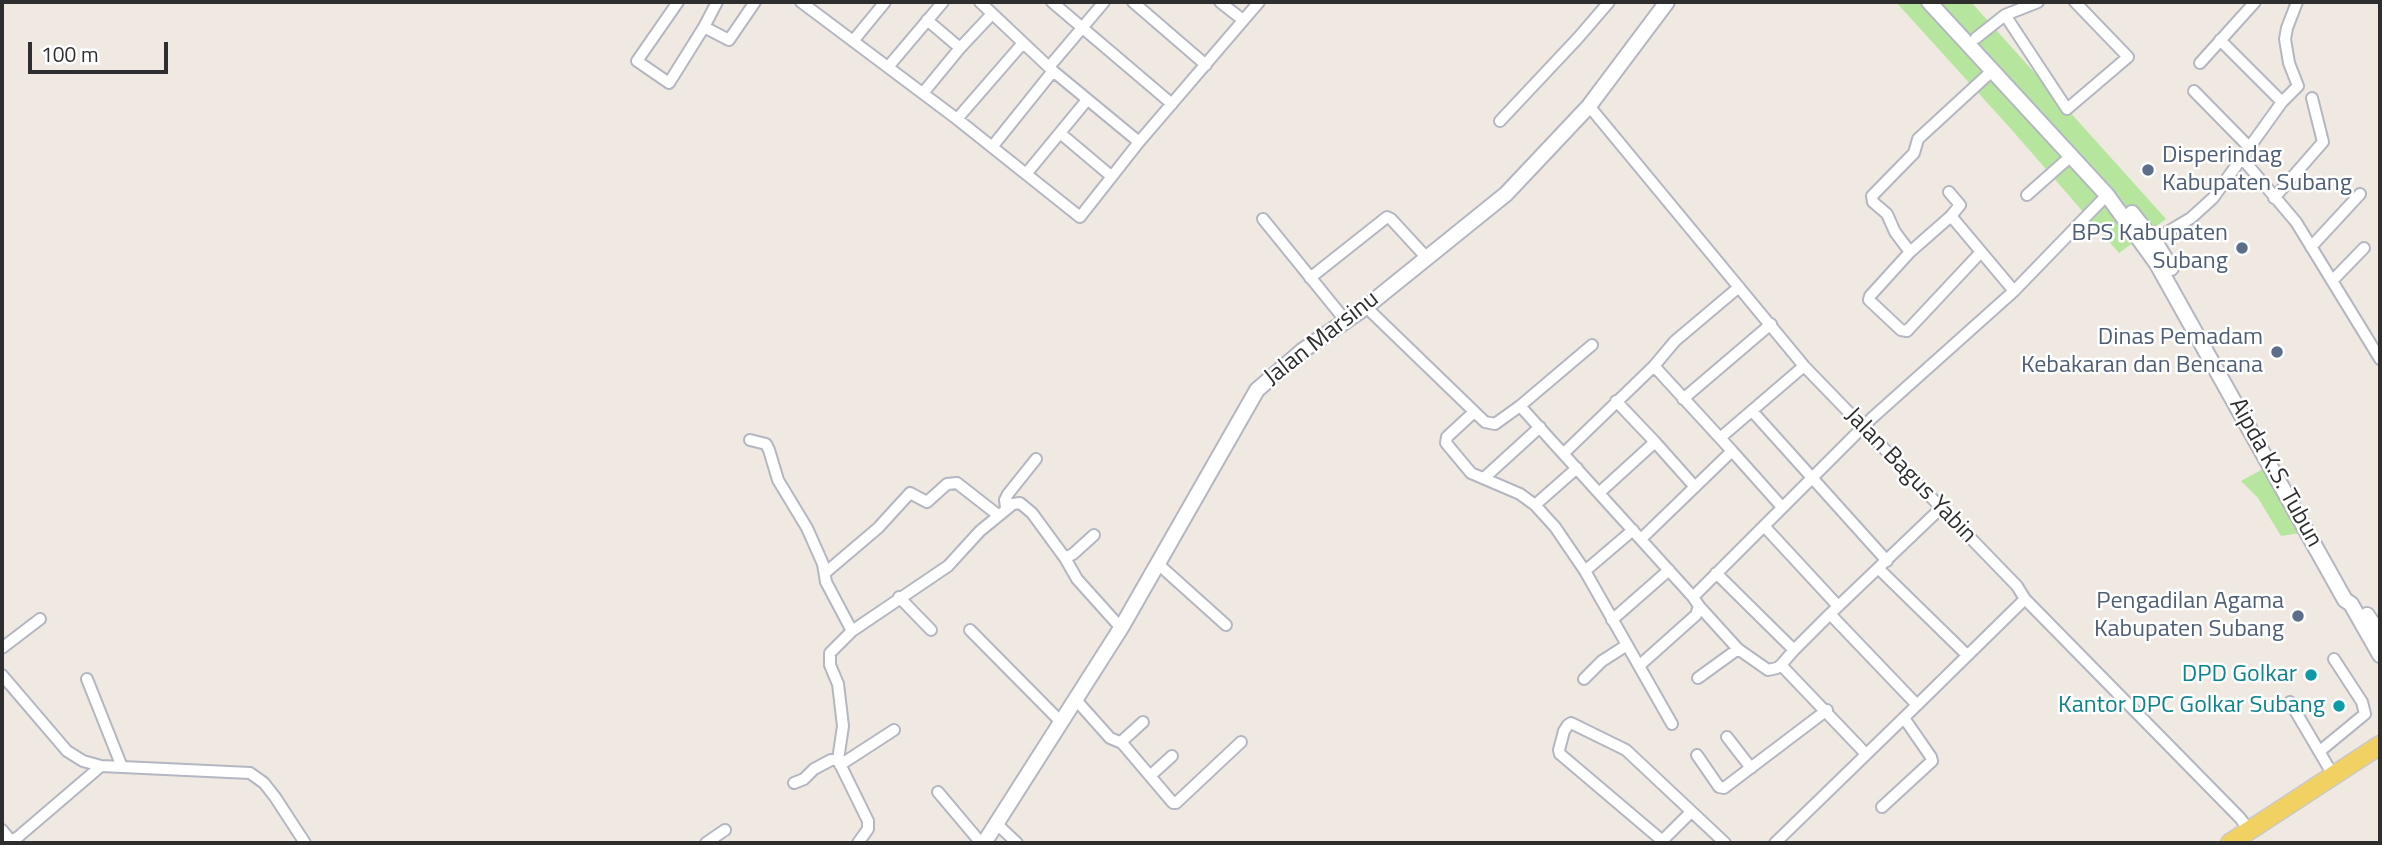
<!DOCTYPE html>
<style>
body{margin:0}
#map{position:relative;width:2382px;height:845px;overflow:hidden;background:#efe9e1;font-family:"Titillium Web",sans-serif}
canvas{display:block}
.frame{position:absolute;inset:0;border:4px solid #2e2e2e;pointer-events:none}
.scale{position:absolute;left:28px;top:42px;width:140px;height:32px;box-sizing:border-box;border:4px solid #2e2e2e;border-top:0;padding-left:9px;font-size:21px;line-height:24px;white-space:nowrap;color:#2e2e2e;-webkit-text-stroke:5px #fff;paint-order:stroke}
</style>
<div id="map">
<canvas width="2382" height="845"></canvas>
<div class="frame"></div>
<div class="scale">100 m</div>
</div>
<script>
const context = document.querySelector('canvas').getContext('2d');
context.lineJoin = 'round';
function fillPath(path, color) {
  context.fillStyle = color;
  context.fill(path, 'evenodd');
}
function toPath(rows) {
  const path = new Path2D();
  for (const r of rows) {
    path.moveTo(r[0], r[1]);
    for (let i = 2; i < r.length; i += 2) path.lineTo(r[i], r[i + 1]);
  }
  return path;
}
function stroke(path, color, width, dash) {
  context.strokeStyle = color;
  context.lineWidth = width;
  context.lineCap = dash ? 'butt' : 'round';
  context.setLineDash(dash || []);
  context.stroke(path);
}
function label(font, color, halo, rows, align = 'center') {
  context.font = font + ' "Titillium Web",sans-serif';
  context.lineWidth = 5;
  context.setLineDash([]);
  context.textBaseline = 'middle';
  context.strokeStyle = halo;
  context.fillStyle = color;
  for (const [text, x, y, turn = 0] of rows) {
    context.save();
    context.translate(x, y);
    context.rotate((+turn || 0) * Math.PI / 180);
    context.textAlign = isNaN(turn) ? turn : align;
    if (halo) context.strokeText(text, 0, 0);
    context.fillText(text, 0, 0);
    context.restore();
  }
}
fillPath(toPath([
 [1896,2,1971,2,2166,219,2119,253,2011,129],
 [2274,463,2312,531,2281,536,2258,498,2241,481]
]), '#b6e59e');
const minor = toPath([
 [678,2,637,61,669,83,704,27],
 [717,2,704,27,729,40,755,2],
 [801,2,957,119,1080,217,1139,142,1259,2],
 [980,2,1053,71,1139,142],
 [1052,2,1172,104],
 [1133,2,1206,65],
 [1220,2,1243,20],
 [2005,15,2038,2],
 [927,20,960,48],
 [1976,38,2005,15,2067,109,2128,57,2075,2],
 [853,41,885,2],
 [2200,63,2255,2],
 [888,67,943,2],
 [1049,67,1104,2],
 [2194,91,2248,146],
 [923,93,960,48,992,14],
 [2282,102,2298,86,2289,63,2285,39,2287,28,2297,2],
 [1589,106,1804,366,2017,586,2025,599,2240,818,2249,830],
 [957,119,1023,43],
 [1500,121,1578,38,1609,2],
 [1060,133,1111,176],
 [992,147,1053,71],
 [2241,157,2296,222,2380,359],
 [1026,174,1087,100],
 [1949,192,1960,205,1951,216],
 [2027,195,2071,156],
 [2274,198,2323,142,2312,98],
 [1263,219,1345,320],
 [2154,240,2191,218,2213,198,2282,102,2220,40],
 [2311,247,2360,194],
 [1910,252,1895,232,1887,214,1873,202,1872,196,1914,153,1918,139,1993,70],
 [1981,252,1907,331,1901,330,1869,300,1870,296,1910,252,1951,216,2014,291],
 [1310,278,1387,217,1391,219,1426,257],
 [2332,281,2364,248],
 [1366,307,1485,422,1495,424,1520,406,1693,597,1699,606,1696,615,1640,665],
 [1683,399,1771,324],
 [1520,406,1592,345],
 [1752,411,1887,561],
 [1474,412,1447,437,1446,443,1471,473,1520,494,1535,505,1555,527,1585,571],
 [1720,438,1804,366],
 [750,440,766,444,769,450,778,480,807,528,823,564,826,582,852,631],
 [1655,442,1695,487],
 [1732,451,1782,507],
 [1564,453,1654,366,1675,341,1739,287],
 [1484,478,1540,427],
 [1599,493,1655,442,1616,401],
 [1535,505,1577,468],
 [1006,508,1005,500,1008,494,1036,459],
 [1941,508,1830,614,1917,705,2025,599],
 [1764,526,1838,606],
 [1633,530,1585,571,1672,724],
 [1094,535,1073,554,1065,558,1077,579,1121,628],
 [1641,539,1732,451,1654,366],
 [1157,563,1226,625],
 [1879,569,1967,655],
 [825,573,878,528,910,493,927,502,947,484,957,483,998,515],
 [1716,573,1794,650,1830,614],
 [899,597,931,630],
 [1693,597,1872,418,2014,291,2107,195],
 [1699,606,1738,649,1768,670,1777,668,1781,665],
 [1612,620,1669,570],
 [970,630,1061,722],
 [2,648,40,619],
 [1794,650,1781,665,1866,754],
 [2,675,67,751,83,761,101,766,250,773,264,783,275,797,305,843],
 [1698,678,1738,649],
 [87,679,122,767],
 [1584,679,1602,661,1627,645],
 [1076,700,1110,738,1122,743,1173,803,1176,803,1241,742],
 [2290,702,2333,775],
 [1727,737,1751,768],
 [1121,742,1143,722],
 [2320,751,2365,714,2362,702,2334,659],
 [1697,755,1719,787,1724,788,1827,710],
 [840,765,894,730],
 [1150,776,1172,756],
 [794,783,804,779,814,769,831,760,838,760],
 [938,792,981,843],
 [1882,807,1932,761,1931,757,1904,718],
 [997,824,1017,843],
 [2,830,11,841],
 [1662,841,1691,812],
 [8,843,18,837,101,766],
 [706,843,725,830],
 [858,843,868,829,868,821,838,760,843,726,838,684,830,665,830,653,852,631,948,566,980,531,1013,504,1020,503,1032,513,1065,558],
 [1665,843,1560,754,1559,750,1564,731,1568,725,1571,723,1626,750,1725,843],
 [1775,843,1917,705]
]);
const tertiary = toPath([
 [1929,2,2107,195,2157,264,2345,600,2351,604,2380,655],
 [2132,213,2157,245,2171,268],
 [2367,615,2380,634],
 [984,843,1121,628,1257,390,1302,351,1366,307,1506,194,1589,106,1667,2]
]);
const primary = toPath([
 [2230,843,2380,745]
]);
stroke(minor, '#b4b7c1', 14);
stroke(tertiary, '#b4b7c1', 18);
stroke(primary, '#c9c9c9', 21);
stroke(minor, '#fff', 10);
stroke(tertiary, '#fff', 14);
stroke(primary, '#f2d163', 18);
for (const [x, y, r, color] of [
 [2148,170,7,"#5c6f8a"],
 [2242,248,7,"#5c6f8a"],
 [2277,352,7,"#5c6f8a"],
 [2298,616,7,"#5c6f8a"],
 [2311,675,7,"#0f9aa8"],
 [2339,706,7,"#0f9aa8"]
]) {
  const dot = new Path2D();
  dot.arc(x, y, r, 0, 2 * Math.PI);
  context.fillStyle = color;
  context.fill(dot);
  stroke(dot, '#fff', 2.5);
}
label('24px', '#4e5e75', '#fff', [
 ["Disperindag",2162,156,"left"],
 ["Kabupaten Subang",2162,184,"left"],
 ["BPS Kabupaten",2228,234],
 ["Subang",2228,262],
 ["Dinas Pemadam",2263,338],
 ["Kebakaran dan Bencana",2263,366],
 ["Pengadilan Agama",2284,602],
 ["Kabupaten Subang",2284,630]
], 'right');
label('24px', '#2e2e2e', '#fff', [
 ["Jalan Marsinu",1322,339,-38],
 ["Aipda K.S. Tubun",2275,473,61],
 ["Jalan Bagus Yabin",1910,476,46]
]);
label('24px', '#0d838f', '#fff', [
 ["DPD Golkar",2297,675],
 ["Kantor DPC Golkar Subang",2325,706]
], 'right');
</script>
